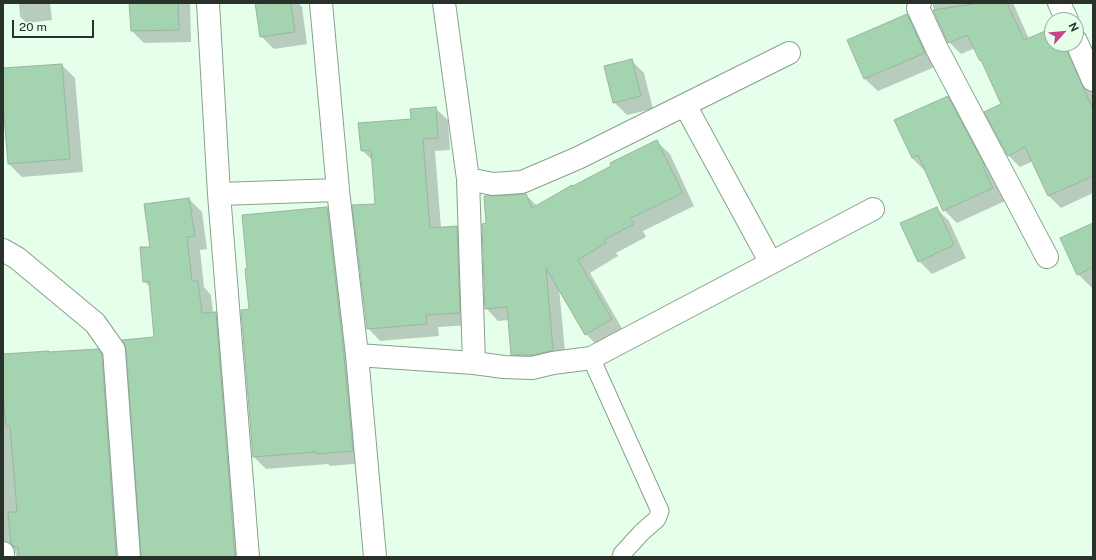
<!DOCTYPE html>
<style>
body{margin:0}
#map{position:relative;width:1096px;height:560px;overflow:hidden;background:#e5ffeb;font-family:"Public Sans",sans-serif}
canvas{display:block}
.frame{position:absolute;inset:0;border:4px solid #28322a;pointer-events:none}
.north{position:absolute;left:1044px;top:12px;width:40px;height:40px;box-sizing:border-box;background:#e5ffeb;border:1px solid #99ad9e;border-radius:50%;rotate:63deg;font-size:11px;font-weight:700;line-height:16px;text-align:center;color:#28322a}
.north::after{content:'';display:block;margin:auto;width:14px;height:18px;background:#c74387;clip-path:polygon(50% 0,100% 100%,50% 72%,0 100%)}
.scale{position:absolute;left:12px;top:20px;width:82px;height:18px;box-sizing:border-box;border:2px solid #28322a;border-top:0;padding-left:5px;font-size:12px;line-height:14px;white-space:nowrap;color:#28322a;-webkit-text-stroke:3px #e5ffeb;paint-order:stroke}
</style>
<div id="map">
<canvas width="1096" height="560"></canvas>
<div class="frame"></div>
<div class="north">N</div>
<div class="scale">20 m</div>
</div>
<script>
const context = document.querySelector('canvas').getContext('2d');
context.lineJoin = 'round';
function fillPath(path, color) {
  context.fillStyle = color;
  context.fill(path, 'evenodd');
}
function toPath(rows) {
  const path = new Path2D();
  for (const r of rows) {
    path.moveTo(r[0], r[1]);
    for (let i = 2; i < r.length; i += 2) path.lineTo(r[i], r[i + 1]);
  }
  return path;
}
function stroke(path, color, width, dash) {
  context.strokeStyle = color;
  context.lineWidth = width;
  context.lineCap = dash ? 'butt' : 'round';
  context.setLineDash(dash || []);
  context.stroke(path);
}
fillPath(toPath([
 [19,3,50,3,52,20,27,23,20,17],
 [130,3,190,3,191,42,144,43,132,31],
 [256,3,298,3,302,7,307,44,274,49,261,36],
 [933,3,1013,3,1029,39,1052,29,1052,44,1076,44,1076,59,1093,96,1093,193,1061,208,1049,196,1033,161,1020,167,1008,155,1002,104,983,62,975,48,961,54,949,42,933,7],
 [907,15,919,28,937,66,878,91,865,79],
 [631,60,644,73,653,109,627,115,614,102],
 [62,65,75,78,83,172,22,177,9,164,5,112,3,112,3,69],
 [947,97,960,110,1005,201,957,223,944,210,925,171,912,158,895,121],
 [435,108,448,120,450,150,435,151,441,228,457,227,469,239,472,325,438,327,439,336,380,341,368,328,376,204,373,161,362,150],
 [657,142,670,154,694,206,643,231,646,237,616,253,618,256,590,273,624,332,599,347,586,334,559,288,566,363,525,367,512,354,509,320,498,321,486,308,487,224,526,195,537,206],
 [189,199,202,212,207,249,200,250,204,287,211,295,213,313,215,313,228,326,247,557,142,557,155,338,150,287,144,281,151,247],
 [327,208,340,221,365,463,330,466,328,464,266,469,254,457,248,270],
 [936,208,949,221,966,258,932,274,919,261],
 [1093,224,1093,289,1078,274],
 [97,350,111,363,128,557,16,557,16,553,3,557,3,355]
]), '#0003');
const building = toPath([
 [129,3,178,3,179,30,131,31,129,3],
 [255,3,291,3,295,32,260,37,255,3],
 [980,3,1007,3,1024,40,1052,28,1052,44,1064,44,1093,109,1093,176,1048,196,1025,147,1008,156,984,112,1001,104,981,60,980,61,967,35,948,43,933,10,980,3],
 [907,14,925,53,864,79,847,40,907,14],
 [632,59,641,96,613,103,604,66,632,59],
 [62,64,70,159,8,164,3,104,3,68,62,64],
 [948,96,985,166,983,167,993,188,943,211,918,155,912,158,894,120,948,96],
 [436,107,438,138,423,139,430,228,457,226,460,313,426,315,427,324,367,329,352,205,375,204,371,150,361,151,358,123,411,119,410,109,436,107],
 [657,140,683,193,631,218,634,224,604,240,606,243,578,260,612,319,585,335,546,268,553,350,534,355,511,355,507,307,485,309,482,224,486,223,484,196,526,194,532,208,572,185,573,186,611,166,610,163,657,140],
 [189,198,195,236,187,237,192,281,198,281,202,313,216,312,235,557,141,557,126,349,122,340,154,337,149,281,143,282,140,247,150,247,144,204,189,198],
 [327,207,343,346,353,451,316,454,316,452,253,457,241,310,249,309,245,269,247,269,242,215,327,207],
 [937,207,954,245,918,262,900,223,937,207],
 [1093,223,1093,267,1077,275,1060,238,1093,223],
 [98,349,102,354,116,557,19,557,18,547,14,547,11,543,8,512,17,512,10,426,6,426,3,394,3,354,49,351,49,352,98,349]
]);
fillPath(building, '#a3d3af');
stroke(building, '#9bb4a1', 1);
const service = toPath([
 [591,358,660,511,657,519,642,532,622,554,621,557]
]);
const minor = toPath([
 [208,3,219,194,248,557],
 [321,3,338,190,357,355,474,363,504,367,532,368,553,363,591,358,873,209],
 [444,3,468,179,474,363],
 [920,3,918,8,937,49,1047,257],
 [1059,3,1067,20],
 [1076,41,1093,80],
 [685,105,771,263],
 [468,179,493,184,522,182,578,158,789,53],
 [219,194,338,190],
 [3,250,17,258,95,323,114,350,129,557],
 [357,355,375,557],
 [3,553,3,557]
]);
stroke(service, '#88a08e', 19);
stroke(minor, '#88a08e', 24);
stroke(service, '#fff', 17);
stroke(minor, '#fff', 22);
</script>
